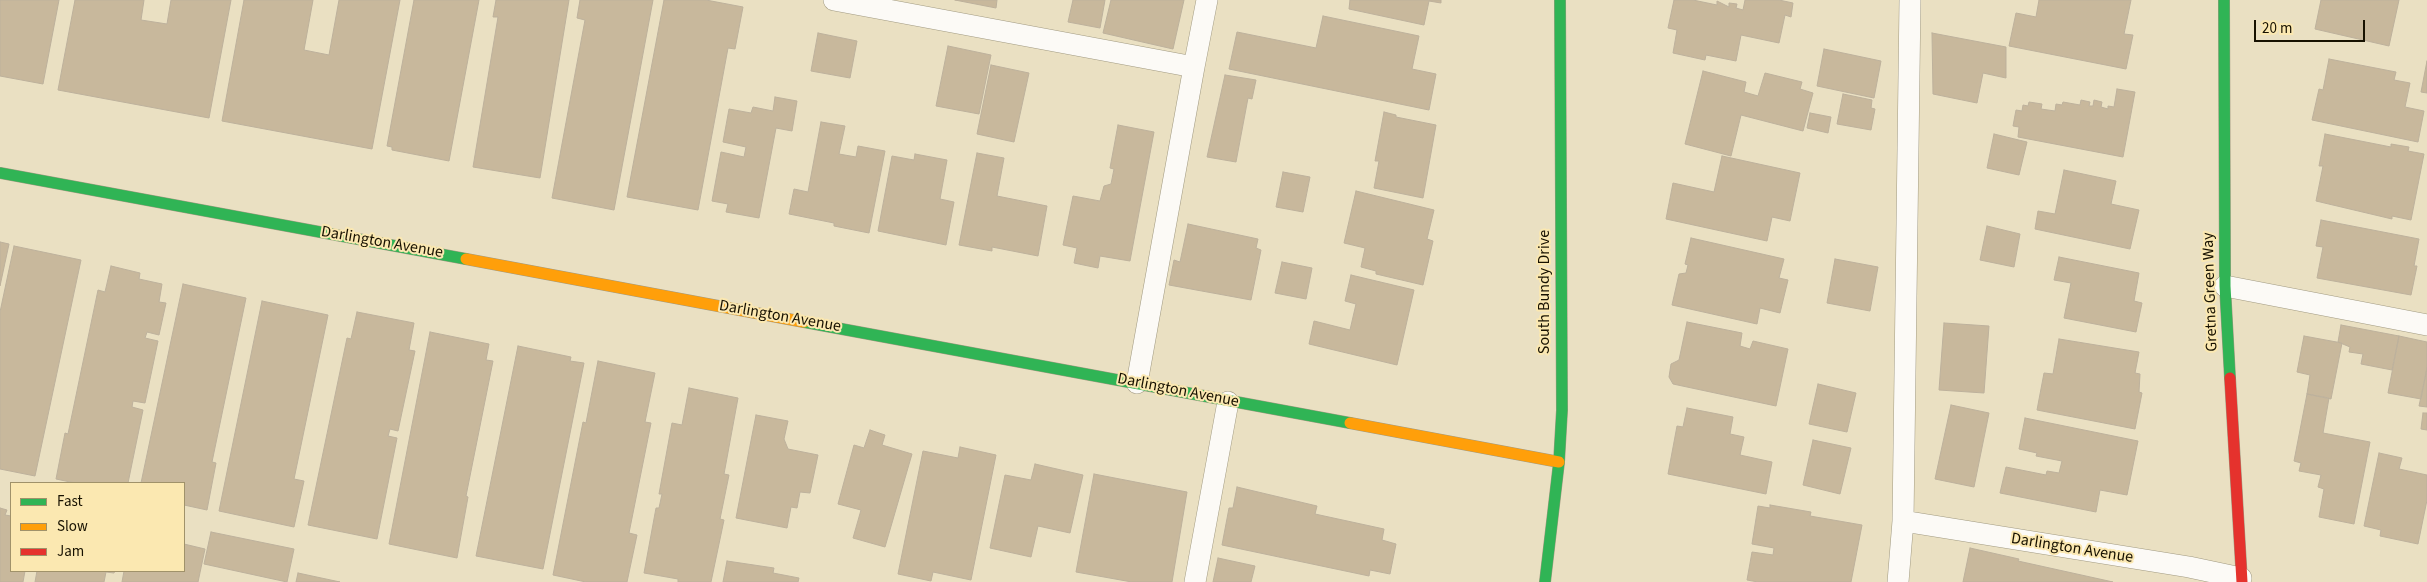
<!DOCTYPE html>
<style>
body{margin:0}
#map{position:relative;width:2427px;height:582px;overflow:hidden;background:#eae0c2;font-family:"Source Sans 3",sans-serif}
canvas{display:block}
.legend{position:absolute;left:10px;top:482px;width:175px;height:90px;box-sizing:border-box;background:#fbe8b1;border:1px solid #a0926a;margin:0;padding:6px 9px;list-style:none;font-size:15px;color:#171100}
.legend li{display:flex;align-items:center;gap:10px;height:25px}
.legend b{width:25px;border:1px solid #a0926a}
.scale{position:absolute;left:2254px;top:20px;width:111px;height:22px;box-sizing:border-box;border:2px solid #171100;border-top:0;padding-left:6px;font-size:15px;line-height:18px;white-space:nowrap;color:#171100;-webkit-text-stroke:4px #fbe8b1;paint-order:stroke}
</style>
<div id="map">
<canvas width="2427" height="582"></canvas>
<ul class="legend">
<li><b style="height:6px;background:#30b455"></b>Fast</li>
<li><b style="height:6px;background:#ff9f0a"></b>Slow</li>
<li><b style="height:6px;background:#e5322d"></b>Jam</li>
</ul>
<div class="scale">20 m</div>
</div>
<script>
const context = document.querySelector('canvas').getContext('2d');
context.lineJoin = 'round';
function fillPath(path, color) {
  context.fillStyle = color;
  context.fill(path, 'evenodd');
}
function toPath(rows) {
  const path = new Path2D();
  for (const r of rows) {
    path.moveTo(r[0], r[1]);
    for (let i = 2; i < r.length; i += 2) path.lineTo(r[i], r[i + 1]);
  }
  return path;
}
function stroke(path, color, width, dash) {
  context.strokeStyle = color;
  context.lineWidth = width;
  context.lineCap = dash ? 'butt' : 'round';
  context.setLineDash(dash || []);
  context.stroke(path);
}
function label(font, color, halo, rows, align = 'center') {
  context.font = font + ' "Source Sans 3",sans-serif';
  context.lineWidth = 4;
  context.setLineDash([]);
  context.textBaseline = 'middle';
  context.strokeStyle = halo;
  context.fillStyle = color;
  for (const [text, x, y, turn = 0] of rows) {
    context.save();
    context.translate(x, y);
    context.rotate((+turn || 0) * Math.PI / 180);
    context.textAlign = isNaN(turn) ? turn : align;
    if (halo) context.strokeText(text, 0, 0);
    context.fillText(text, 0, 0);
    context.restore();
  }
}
const building = toPath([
 [0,0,59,0,43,84,0,76,0,0],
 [75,0,144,0,141,20,167,24,171,0,231,0,209,118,58,90,75,0],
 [244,0,313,0,304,50,329,55,339,0,400,0,372,149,222,121,244,0],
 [414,0,479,0,449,161,392,150,392,147,387,146,414,0],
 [496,0,569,0,540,178,473,167,498,17,493,17,496,0],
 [580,0,653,0,614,210,552,198,585,20,577,18,580,0],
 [664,0,706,0,743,7,735,49,728,48,698,210,627,197,664,0],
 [955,0,997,0,996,8,955,0],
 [1073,0,1105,0,1100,28,1068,22,1073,0],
 [1111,0,1184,0,1173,49,1103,33,1111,0],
 [1350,0,1441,0,1441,3,1429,1,1424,25,1349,9,1350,0],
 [1674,0,1693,0,1717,5,1717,1,1729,7,1729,3,1737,4,1736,8,1743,10,1745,0,1779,0,1793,3,1791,17,1785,15,1779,43,1741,35,1736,61,1706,55,1705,60,1673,53,1677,30,1668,28,1674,0],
 [2039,0,2131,0,2124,34,2133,35,2126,69,2009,46,2016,13,2036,17,2039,0],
 [2321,0,2399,0,2389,46,2315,29,2321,0],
 [1323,16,1419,36,1412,69,1436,74,1429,110,1229,69,1237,32,1316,48,1323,16],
 [818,33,857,41,850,78,811,71,818,33],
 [1932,33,2006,47,2006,78,1983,73,1977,103,1933,94,1932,33],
 [948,46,991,55,979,114,936,106,948,46],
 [1824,49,1881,61,1874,98,1817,86,1824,49],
 [2329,59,2396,72,2394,80,2410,83,2405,107,2424,111,2418,142,2312,120,2319,89,2323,90,2329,59],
 [2427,61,2427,93,2421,92,2427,61],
 [991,65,1029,73,1014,142,977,134,991,65],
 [1703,71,1746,82,1744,92,1758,96,1765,73,1802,82,1800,89,1813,93,1803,131,1741,115,1731,156,1685,144,1703,71],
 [1225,75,1256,80,1252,99,1248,98,1236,162,1207,157,1225,75],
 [2117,89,2135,92,2123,157,2018,137,2019,127,2013,126,2016,110,2022,111,2023,105,2028,106,2029,102,2042,104,2041,109,2055,111,2056,104,2062,105,2063,102,2080,105,2081,100,2090,102,2089,106,2093,106,2094,100,2102,102,2101,107,2108,109,2108,106,2114,107,2117,89],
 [1843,94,1872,100,1871,108,1875,109,1871,130,1837,124,1843,94],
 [775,97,797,101,792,131,776,128,759,218,726,212,728,204,712,201,721,152,744,157,746,147,723,142,729,109,751,113,753,107,773,111,775,97],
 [1384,112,1396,115,1396,117,1436,125,1423,198,1374,188,1379,161,1375,161,1384,112],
 [1810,113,1831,117,1828,133,1807,128,1810,113],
 [821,122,845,126,839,154,856,157,858,146,885,151,869,233,834,226,834,223,789,214,794,189,808,192,821,122],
 [1118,125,1154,132,1130,261,1100,256,1098,268,1074,263,1077,248,1063,245,1073,196,1100,201,1104,186,1111,184,1114,169,1110,168,1118,125],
 [1994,134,2027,142,2019,175,1987,168,1994,134],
 [2325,134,2391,147,2391,144,2409,147,2408,151,2424,154,2411,220,2392,216,2392,219,2316,201,2323,166,2319,166,2325,134],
 [977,153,1004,158,997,196,1047,206,1038,256,992,247,992,251,959,245,977,153],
 [915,154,947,160,940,199,954,202,946,245,878,231,892,156,914,160,915,154],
 [1722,156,1800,173,1790,221,1772,217,1767,241,1666,219,1673,183,1714,192,1722,156],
 [2064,170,2116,181,2111,204,2139,210,2130,249,2035,229,2038,211,2055,214,2064,170],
 [1283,172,1310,177,1303,212,1276,207,1283,172],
 [1356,191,1434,210,1427,239,1433,241,1423,285,1376,274,1376,271,1361,267,1365,248,1344,243,1356,191],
 [2321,220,2419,239,2414,266,2417,266,2411,295,2317,278,2323,247,2316,246,2321,220],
 [1188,224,1258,239,1256,248,1261,250,1251,300,1169,285,1174,260,1180,262,1188,224],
 [1987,226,2020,234,2014,267,1980,260,1987,226],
 [1691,238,1784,259,1779,278,1788,280,1780,313,1760,308,1757,324,1672,305,1679,274,1686,273,1688,265,1685,264,1691,238],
 [0,242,9,244,0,286,0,242],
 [14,246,81,260,35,476,0,469,0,312,14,246],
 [2059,257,2139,273,2134,301,2142,303,2136,332,2064,318,2071,283,2054,280,2059,257],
 [1835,259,1878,267,1870,311,1827,303,1835,259],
 [1282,262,1312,268,1306,299,1275,293,1282,262],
 [111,266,140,273,139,279,162,284,159,302,166,303,159,335,147,332,145,338,158,341,145,403,133,401,132,407,143,410,128,483,75,483,56,479,65,433,68,434,98,290,105,292,111,266],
 [1351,275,1414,290,1397,365,1309,344,1314,321,1350,330,1356,304,1345,301,1351,275],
 [183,284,246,298,212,462,216,463,207,510,184,505,184,483,141,483,183,284],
 [262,301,328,315,294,479,304,481,294,527,219,511,262,301],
 [357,312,414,323,409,350,415,351,398,431,390,429,388,436,397,438,377,539,308,525,347,338,351,339,357,312],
 [1687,322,1742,333,1740,346,1750,349,1753,341,1788,349,1776,406,1673,384,1669,377,1671,364,1679,360,1687,322],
 [1944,323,1989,326,1984,393,1939,390,1944,323],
 [2341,325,2399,336,2392,370,2361,364,2363,354,2349,352,2350,347,2338,342,2341,325],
 [430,332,489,344,486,360,493,361,466,496,468,497,457,558,389,544,430,332],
 [2304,336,2342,343,2331,399,2307,394,2310,375,2297,372,2304,336],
 [2399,336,2427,342,2427,368,2421,399,2388,393,2399,336],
 [2059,339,2139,352,2135,373,2140,374,2139,392,2142,393,2135,429,2037,410,2044,373,2053,374,2059,339],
 [518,346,571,357,570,361,584,363,543,569,476,556,518,346],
 [598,361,655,373,645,422,651,423,629,533,637,535,627,582,586,582,553,575,583,422,586,423,598,361],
 [2427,368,2427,407,2419,406,2427,368],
 [1818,384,1856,393,1847,432,1809,424,1818,384],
 [689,388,738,398,724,474,729,475,720,519,724,520,711,582,678,582,678,579,644,573,656,508,659,508,662,494,659,494,672,423,682,425,689,388],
 [2307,394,2329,398,2323,433,2370,442,2354,524,2319,517,2324,489,2318,487,2321,475,2299,471,2301,463,2294,461,2307,394],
 [1951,405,1989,413,1974,487,1935,479,1951,405],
 [1687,408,1733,417,1730,434,1744,437,1740,455,1772,462,1766,494,1668,474,1677,426,1683,427,1687,408],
 [2423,413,2427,413,2427,430,2421,429,2423,413],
 [756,415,788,421,784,439,788,449,818,455,810,493,800,492,797,508,791,507,787,528,736,518,756,415],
 [2025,418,2138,441,2127,495,2100,490,2096,512,2000,493,2006,467,2046,475,2047,471,2059,473,2062,461,2036,456,2037,453,2019,449,2025,418],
 [870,430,885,435,882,445,912,454,885,547,853,538,861,510,838,504,854,445,864,448,870,430],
 [1813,440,1851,448,1840,494,1803,485,1813,440],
 [960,447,996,455,971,580,933,572,931,581,898,574,923,451,958,458,960,447],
 [2379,453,2402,458,2399,469,2427,475,2427,500,2418,544,2380,536,2381,530,2364,526,2379,453],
 [1035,464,1083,475,1070,533,1038,526,1031,557,990,548,1005,475,1031,480,1035,464],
 [1094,474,1187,492,1172,582,1132,582,1076,572,1094,474],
 [1237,487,1317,506,1315,514,1384,529,1382,540,1396,544,1390,574,1370,570,1369,576,1222,545,1229,508,1233,508,1237,487],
 [1770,505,1811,512,1810,516,1862,525,1851,582,1758,582,1747,580,1752,552,1773,555,1774,548,1752,544,1758,506,1770,508,1770,505],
 [0,508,7,510,5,515,11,516,11,571,25,571,23,582,0,582,0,508],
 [211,532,294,549,287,582,204,564,211,532],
 [184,544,205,549,198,582,122,582,124,571,184,571,184,544],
 [1970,548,2019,559,2018,561,2113,582,1963,582,1970,548],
 [1218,558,1255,566,1251,582,1213,582,1218,558],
 [727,561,774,568,773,573,799,578,798,582,723,582,727,561],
 [37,571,115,571,114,573,106,572,104,582,35,582,37,571],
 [298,573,340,582,296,582,298,573]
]);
fillPath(building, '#c8b89c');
stroke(building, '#bdb19c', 1);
const lane = toPath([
 [834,0,1194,67,1207,0],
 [2225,286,2427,325],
 [1137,383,1194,67],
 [1903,521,2189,567,2241,578],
 [1195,582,1228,402],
 [1898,582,1903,521,1910,0]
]);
const fast = toPath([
 [2224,0,2225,286,2230,378],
 [0,173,466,259],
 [804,322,1350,423],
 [1545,582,1559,462,1562,410,1560,0]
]);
const slow = toPath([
 [466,259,804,322],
 [1350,423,1559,462]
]);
const jam = toPath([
 [2230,378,2242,582]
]);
stroke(lane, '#a19a82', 22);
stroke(fast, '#a19a82', 12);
stroke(slow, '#a19a82', 12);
stroke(jam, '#a19a82', 12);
stroke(lane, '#fcfaf6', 21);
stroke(fast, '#30b455', 11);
stroke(slow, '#ff9f0a', 11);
stroke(jam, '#e5322d', 11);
label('16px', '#171100', '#fbe8b1', [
 ["Darlington Avenue",382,243,10],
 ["South Bundy Drive",1545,292,-90],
 ["Gretna Green Way",2211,292,-92],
 ["Darlington Avenue",780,317,10],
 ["Darlington Avenue",1178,391,11],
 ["Darlington Avenue",2072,549,9]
]);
</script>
